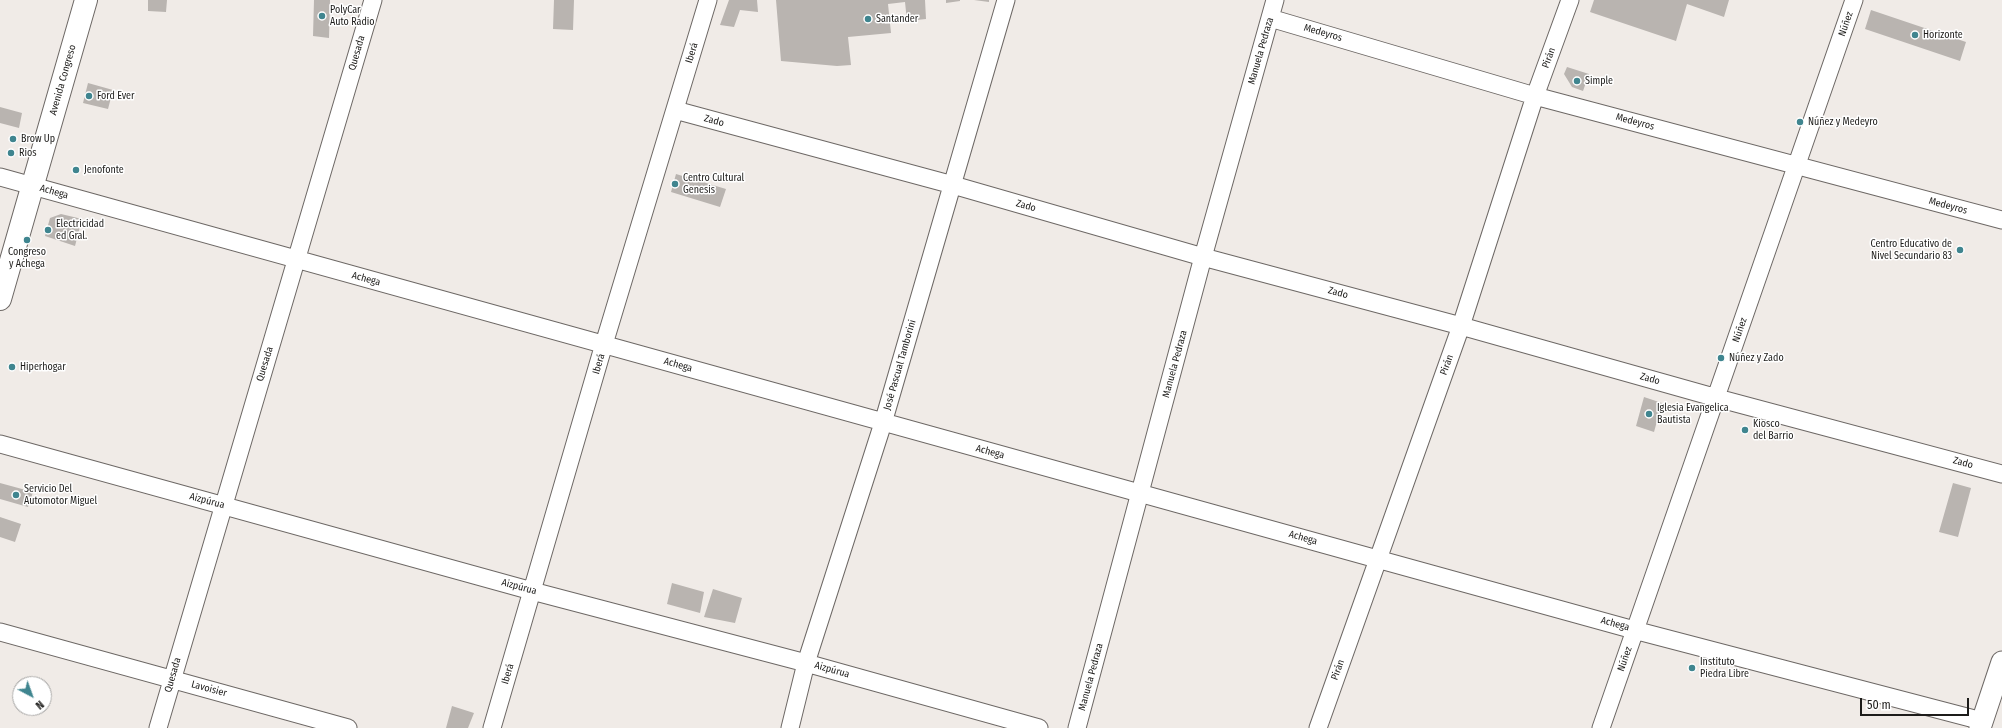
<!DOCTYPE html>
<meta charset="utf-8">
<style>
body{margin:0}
#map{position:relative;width:2002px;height:728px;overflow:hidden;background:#f0ebe7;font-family:"Fira Sans Condensed",sans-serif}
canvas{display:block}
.north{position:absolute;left:12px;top:676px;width:40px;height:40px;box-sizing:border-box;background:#fff;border:1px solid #a5a4a3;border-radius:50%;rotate:139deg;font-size:11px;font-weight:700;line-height:16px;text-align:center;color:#1d1c1a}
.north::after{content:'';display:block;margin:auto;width:14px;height:18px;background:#3f858f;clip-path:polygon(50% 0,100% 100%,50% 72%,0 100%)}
.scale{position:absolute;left:1860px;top:698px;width:109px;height:18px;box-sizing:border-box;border:2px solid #1d1c1a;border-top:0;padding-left:5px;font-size:12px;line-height:14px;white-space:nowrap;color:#1d1c1a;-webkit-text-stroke:3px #fff;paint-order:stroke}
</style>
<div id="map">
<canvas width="2002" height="728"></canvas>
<div class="north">N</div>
<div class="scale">50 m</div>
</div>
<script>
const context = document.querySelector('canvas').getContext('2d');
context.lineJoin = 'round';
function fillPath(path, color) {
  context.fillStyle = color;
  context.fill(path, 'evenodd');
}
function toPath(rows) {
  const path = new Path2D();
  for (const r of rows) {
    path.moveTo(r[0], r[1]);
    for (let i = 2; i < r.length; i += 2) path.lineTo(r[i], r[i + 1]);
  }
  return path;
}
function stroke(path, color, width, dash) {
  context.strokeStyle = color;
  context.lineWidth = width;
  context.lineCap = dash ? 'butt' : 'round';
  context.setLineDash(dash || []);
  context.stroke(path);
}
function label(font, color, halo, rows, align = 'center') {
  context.font = font + ' "Fira Sans Condensed",sans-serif';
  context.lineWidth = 3;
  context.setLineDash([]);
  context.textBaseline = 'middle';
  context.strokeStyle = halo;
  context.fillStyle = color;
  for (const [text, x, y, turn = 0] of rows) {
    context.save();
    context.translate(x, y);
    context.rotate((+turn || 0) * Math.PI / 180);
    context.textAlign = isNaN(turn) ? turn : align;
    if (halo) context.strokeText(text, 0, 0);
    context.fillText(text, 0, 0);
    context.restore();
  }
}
fillPath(toPath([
 [148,0,167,0,166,12,148,11],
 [314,0,330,0,329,38,313,36],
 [554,0,574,0,573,30,553,29],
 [729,0,757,0,758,12,740,10,734,27,720,25],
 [776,0,925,0,926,19,907,21,905,2,888,4,891,33,848,37,851,65,837,66,781,61],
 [946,0,960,0,960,1,946,3],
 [974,0,989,0,989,2],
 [1594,0,1729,0,1724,17,1687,4,1676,41,1590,12],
 [1871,10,1966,42,1960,61,1865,29],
 [1567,67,1589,74,1583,91,1572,87,1564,74],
 [88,83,113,90,108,109,83,103],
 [0,107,22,113,19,128,0,123],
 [676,174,726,189,720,207,671,192],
 [61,214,82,219,75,246,45,236,50,218],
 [1644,397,1662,403,1654,432,1636,426],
 [0,483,33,492,28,507,0,499],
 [1953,483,1971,488,1958,537,1939,532],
 [0,517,21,524,15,542,0,537],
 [672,583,704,592,700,613,667,604],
 [713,589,742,598,735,623,704,617],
 [452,706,474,713,468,728,446,728]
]), '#b9b4b0');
const minor = toPath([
 [1270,18,1535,96,2002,220],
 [675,110,953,185,1203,257,1461,326,1717,398,2002,474],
 [0,177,1377,559,1634,630,1982,721],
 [0,444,532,591,806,663,1039,728],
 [0,632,348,728],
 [158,728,373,0],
 [492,728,604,344,708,0],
 [790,728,806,663,883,423,1006,0],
 [1077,728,1203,257,1275,0],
 [1318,728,1461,326,1535,96,1570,0],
 [1601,728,1854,0]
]);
const tertiary = toPath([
 [1980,728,2002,662]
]);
const secondary = toPath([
 [0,299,86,0]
]);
stroke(minor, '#6d6865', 19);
stroke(tertiary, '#6d6865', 23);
stroke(secondary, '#6d6865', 24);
stroke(minor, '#fff', 17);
stroke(tertiary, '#fff', 21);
stroke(secondary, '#fff', 22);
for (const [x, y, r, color] of [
 [322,16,4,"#3f858f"],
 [868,19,4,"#3f858f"],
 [1915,35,4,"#3f858f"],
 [1577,81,4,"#3f858f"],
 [89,96,4,"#3f858f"],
 [1800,122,4,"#3f858f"],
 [13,139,4,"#3f858f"],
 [11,153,4,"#3f858f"],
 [76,170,4,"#3f858f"],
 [675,184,4,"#3f858f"],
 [48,230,4,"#3f858f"],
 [27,240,4,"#3f858f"],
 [1960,250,4,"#3f858f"],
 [1721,358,4,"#3f858f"],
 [12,367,4,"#3f858f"],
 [1649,414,4,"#3f858f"],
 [1745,430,4,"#3f858f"],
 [16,495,4,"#3f858f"],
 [1692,668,4,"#3f858f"]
]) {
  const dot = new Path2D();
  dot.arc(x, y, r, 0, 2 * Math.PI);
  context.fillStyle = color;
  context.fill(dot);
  stroke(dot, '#fff', 1.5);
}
label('10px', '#1d1c1a', '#fff', [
 ["PolyCar",330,10],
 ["Auto Radio",330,22],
 ["Santander",876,19],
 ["Horizonte",1923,35],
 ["Simple",1585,81],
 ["Ford Ever",97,96],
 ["Núñez y Medeyro",1808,122],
 ["Brow Up",21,139],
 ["Rios",19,153],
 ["Jenofonte",84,170],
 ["Centro Cultural",683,178],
 ["Genesis",683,190],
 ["Electricidad",56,224],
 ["ed Gral.",56,236],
 ["Centro Educativo de",1952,244,"right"],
 ["Nivel Secundario 83",1952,256,"right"],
 ["Congreso",27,252,"center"],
 ["y Achega",27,264,"center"],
 ["Núñez y Zado",1729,358],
 ["Hiperhogar",20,367],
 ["Iglesia Evangelica",1657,408],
 ["Bautista",1657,420],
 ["Kiosco",1753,424],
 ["del Barrio",1753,436],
 ["Servicio Del",24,489],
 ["Automotor Miguel",24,501],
 ["Instituto",1700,662],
 ["Piedra Libre",1700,674]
], 'left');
label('10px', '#1d1c1a', '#fff', [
 ["Núñez",1846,24,-71],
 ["Medeyros",1323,33,16],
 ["Manuela Pedraza",1261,51,-74],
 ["Quesada",357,53,-74],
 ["Iberá",692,53,-73],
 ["Pirán",1549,58,-70],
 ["Avenida Congreso",63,80,-74],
 ["Zado",714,121,15],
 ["Medeyros",1635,122,15],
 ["Achega",54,192,16],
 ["Zado",1026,206,16],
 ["Medeyros",1948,206,15],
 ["Achega",366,279,15],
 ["Zado",1338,293,15],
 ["Núñez",1740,330,-71],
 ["Quesada",265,364,-73],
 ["Iberá",599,364,-74],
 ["Manuela Pedraza",1175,364,-75],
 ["Achega",678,365,16],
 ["José Pascual Tamborini",900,365,-74],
 ["Pirán",1447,365,-70],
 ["Zado",1650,379,16],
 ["Achega",990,452,15],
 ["Zado",1963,463,15],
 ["Aizpúrua",207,501,15],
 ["Achega",1303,538,16],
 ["Aizpúrua",519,587,15],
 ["Achega",1615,624,15],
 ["Núñez",1625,659,-71],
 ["Aizpúrua",832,670,16],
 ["Pirán",1338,670,-70],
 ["Iberá",508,674,-74],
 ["Quesada",173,675,-74],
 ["Manuela Pedraza",1091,677,-75],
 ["Lavoisier",209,689,15]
]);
</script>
